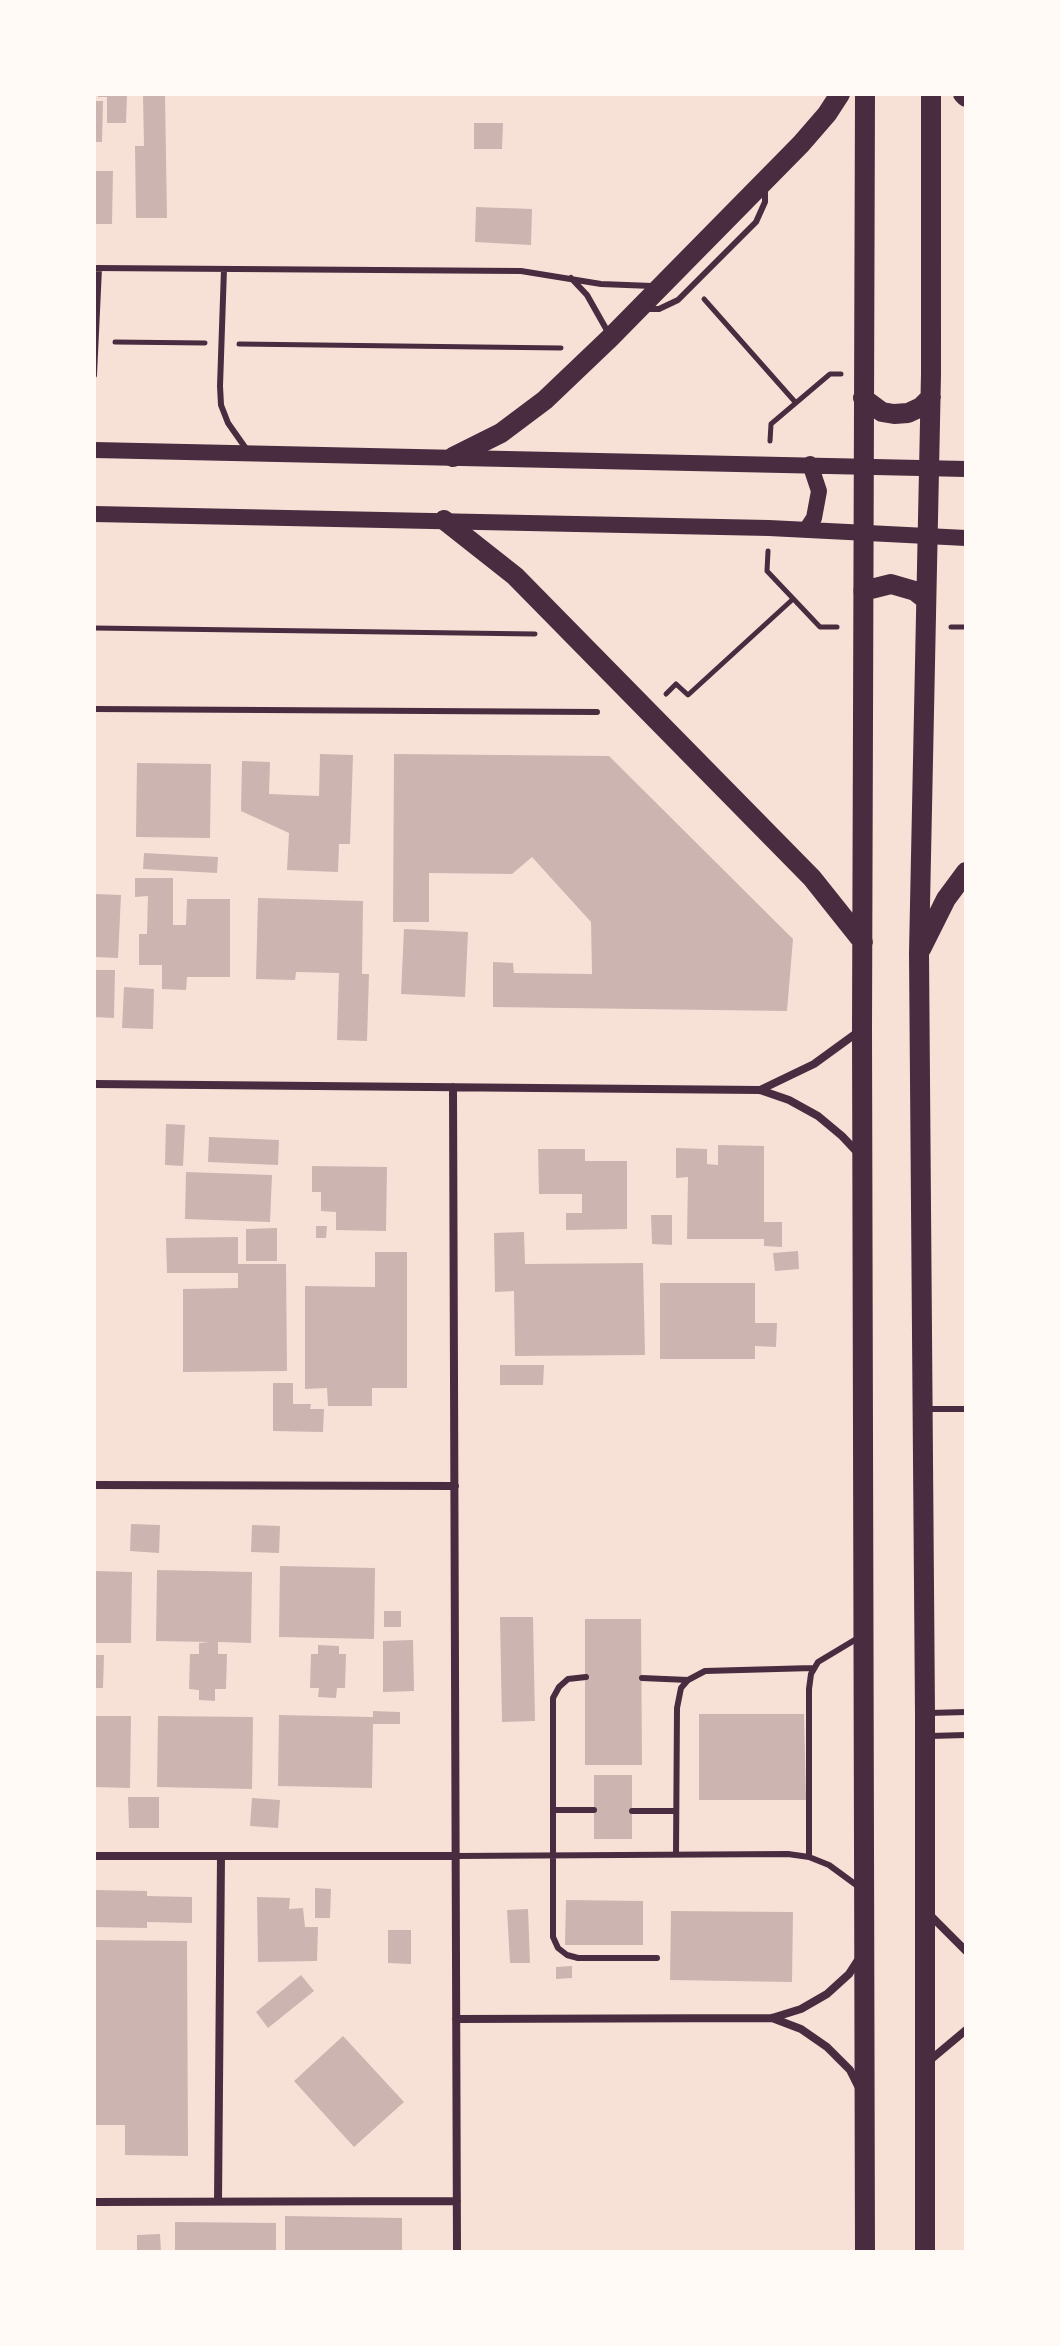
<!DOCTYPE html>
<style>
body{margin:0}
#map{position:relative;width:1060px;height:2346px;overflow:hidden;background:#f7e1d7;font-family:Mulish,sans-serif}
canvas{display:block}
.frame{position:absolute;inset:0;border:96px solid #fffaf5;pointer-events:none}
</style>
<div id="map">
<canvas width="1060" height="2346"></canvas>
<div class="frame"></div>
</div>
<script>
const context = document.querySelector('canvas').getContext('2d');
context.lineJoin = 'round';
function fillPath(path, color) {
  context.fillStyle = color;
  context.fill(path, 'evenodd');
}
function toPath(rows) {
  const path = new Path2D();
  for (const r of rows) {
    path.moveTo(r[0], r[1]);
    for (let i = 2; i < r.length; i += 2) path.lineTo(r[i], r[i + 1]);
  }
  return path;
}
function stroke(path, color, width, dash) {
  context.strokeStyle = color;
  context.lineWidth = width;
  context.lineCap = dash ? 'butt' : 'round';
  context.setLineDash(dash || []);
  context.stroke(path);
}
fillPath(toPath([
 [98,94,127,94,126,123,107,123,107,97,98,97],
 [143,94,165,94,167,218,136,218,135,146,144,146],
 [94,101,103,101,102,142,94,142],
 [474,123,503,123,502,149,474,149],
 [94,171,113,171,112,224,94,224],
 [476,207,532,209,531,245,475,242],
 [320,754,353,755,350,844,339,844,338,872,287,870,289,833,241,811,242,761,270,762,269,794,319,796],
 [394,754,609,756,793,939,787,1011,493,1007,493,962,513,963,514,973,592,974,591,922,532,857,512,874,429,873,429,922,393,922],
 [137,763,211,764,210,838,136,837],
 [144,853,218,857,217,873,143,869],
 [135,878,173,878,173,925,186,925,187,899,230,899,230,977,187,977,186,990,162,989,162,965,139,965,139,934,147,934,148,896,135,897],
 [95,894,121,895,118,958,94,957],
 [258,898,363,901,362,974,369,974,367,1041,337,1040,339,973,296,972,295,980,256,979],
 [404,929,468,932,465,997,401,994],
 [94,970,115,970,114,1018,94,1017],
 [124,987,154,989,153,1029,122,1028],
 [166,1124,185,1125,183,1166,165,1165],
 [209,1137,279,1140,278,1165,208,1162],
 [718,1145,764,1146,764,1222,782,1222,782,1247,764,1246,764,1239,687,1239,688,1177,676,1178,676,1148,707,1149,707,1164,718,1165],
 [538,1149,585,1149,585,1161,627,1161,627,1229,566,1230,566,1213,582,1213,582,1194,539,1194],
 [312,1166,387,1167,386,1231,336,1230,336,1212,321,1211,321,1192,312,1192],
 [186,1172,272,1175,270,1222,185,1219],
 [651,1215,672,1215,672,1245,652,1244],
 [316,1226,327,1226,326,1238,316,1238],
 [277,1228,277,1261,246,1261,246,1229],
 [524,1232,525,1264,643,1263,645,1355,515,1356,514,1291,495,1292,494,1233],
 [238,1237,238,1264,286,1264,287,1371,183,1372,183,1289,238,1288,238,1273,167,1273,166,1238],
 [798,1251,799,1269,775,1271,773,1253],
 [375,1252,407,1252,407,1388,372,1388,372,1406,328,1406,327,1388,305,1389,305,1286,375,1287],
 [660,1283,755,1283,755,1323,777,1323,776,1347,755,1346,755,1359,660,1359],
 [500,1365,544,1365,543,1385,500,1385],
 [273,1383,293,1383,293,1404,311,1404,310,1409,324,1409,323,1432,273,1431],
 [131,1524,160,1525,159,1553,130,1551],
 [252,1525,280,1526,279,1553,251,1552],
 [280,1566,375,1568,374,1639,279,1637],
 [157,1570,252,1572,251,1643,218,1642,218,1654,227,1654,226,1689,215,1689,215,1701,199,1700,199,1690,189,1689,190,1654,199,1654,199,1643,210,1642,156,1641],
 [94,1571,132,1572,131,1643,94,1643],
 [384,1611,401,1611,401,1627,384,1627],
 [500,1617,533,1617,535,1721,502,1722],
 [585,1619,641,1619,642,1765,585,1765],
 [413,1640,414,1691,383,1692,383,1641],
 [318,1645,339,1646,339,1654,346,1654,345,1688,337,1688,336,1698,318,1697,319,1688,310,1688,311,1654,318,1654],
 [94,1655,104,1655,103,1688,94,1688],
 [373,1711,400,1712,400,1724,373,1724,372,1788,278,1786,279,1715,373,1717],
 [699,1714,804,1714,806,1800,699,1800],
 [94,1716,131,1716,130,1788,94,1787],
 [158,1716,253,1717,252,1789,157,1787],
 [594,1775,632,1775,632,1839,594,1839],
 [128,1797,159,1797,159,1828,129,1828],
 [252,1798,280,1800,278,1828,250,1826],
 [315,1888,331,1889,330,1918,315,1918],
 [94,1890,147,1891,147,1896,192,1897,192,1923,147,1922,147,1928,94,1927],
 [257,1897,290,1898,289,1909,303,1908,305,1927,318,1927,317,1961,258,1962],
 [566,1900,643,1901,643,1945,565,1945],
 [528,1909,530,1963,510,1963,507,1910],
 [671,1911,793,1912,792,1982,670,1980],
 [388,1930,411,1930,411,1964,388,1963],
 [94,1940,187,1941,188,2156,125,2155,125,2125,94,2125],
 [572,1966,572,1978,556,1979,556,1967],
 [301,1975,314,1991,268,2028,256,2012],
 [343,2036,404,2102,354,2147,294,2081],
 [285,2216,402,2218,402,2252,285,2252],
 [175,2222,276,2223,276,2252,175,2251],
 [160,2234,161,2252,137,2252,137,2235]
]), '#ccb4b1');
stroke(toPath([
 [704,299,796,403],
 [115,342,205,343],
 [239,344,561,348],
 [770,441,771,424,830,374,841,374],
 [768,551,767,571,820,627,837,627],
 [951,627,966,627],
 [94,628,535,634],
 [666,694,676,684,688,695,793,599]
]), '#4a2c40', 5);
stroke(toPath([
 [94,268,521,271,601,284,652,286],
 [224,269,220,386,221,405,228,423,247,450],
 [571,278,587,295,609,334],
 [646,309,659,309,678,300,756,222,765,202,765,188],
 [94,375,99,268],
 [94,709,597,712],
 [926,1409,966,1409],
 [586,1677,568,1679,559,1687,553,1698,553,1937,558,1948,567,1955,578,1958,657,1958],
 [642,1678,688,1680],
 [929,1713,966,1712],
 [930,1736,966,1735],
 [553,1810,594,1810],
 [632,1811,676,1811],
 [676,1854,677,1708,681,1688,688,1680,705,1671,813,1668],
 [455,1856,788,1854,809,1857,829,1865,859,1887],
 [809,1857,809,1689,811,1674,818,1662,858,1638]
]), '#4a2c40', 6);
stroke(toPath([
 [94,1084,760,1090,789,1100,818,1116,842,1136,857,1152],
 [453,1087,457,2252],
 [760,1090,814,1064,858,1032],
 [94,1485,455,1486],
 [94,1856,455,1856],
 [930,1915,966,1951],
 [772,2018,801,2029,827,2047,850,2070,859,2088],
 [456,2019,772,2018,801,2009,827,1994,849,1974,860,1957],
 [929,2061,966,2030],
 [218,2201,221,1856],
 [94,2202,457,2201]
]), '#4a2c40', 8);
stroke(toPath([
 [94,450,966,469],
 [94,514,769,528,966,538],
 [806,530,814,518,819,491,810,464]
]), '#4a2c40', 16);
stroke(toPath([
 [865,94,862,1029,865,2252],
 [963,94,966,97],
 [863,398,882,412,894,414,908,413,921,407,931,397],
 [453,457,501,433,545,400,610,338,801,144,827,114,840,94],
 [444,520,515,576,812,878,863,942],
 [863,591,891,584,915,591,925,599],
 [921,949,946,899,966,872],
 [925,2252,925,1713,919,953,931,374,931,94]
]), '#4a2c40', 20);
</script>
